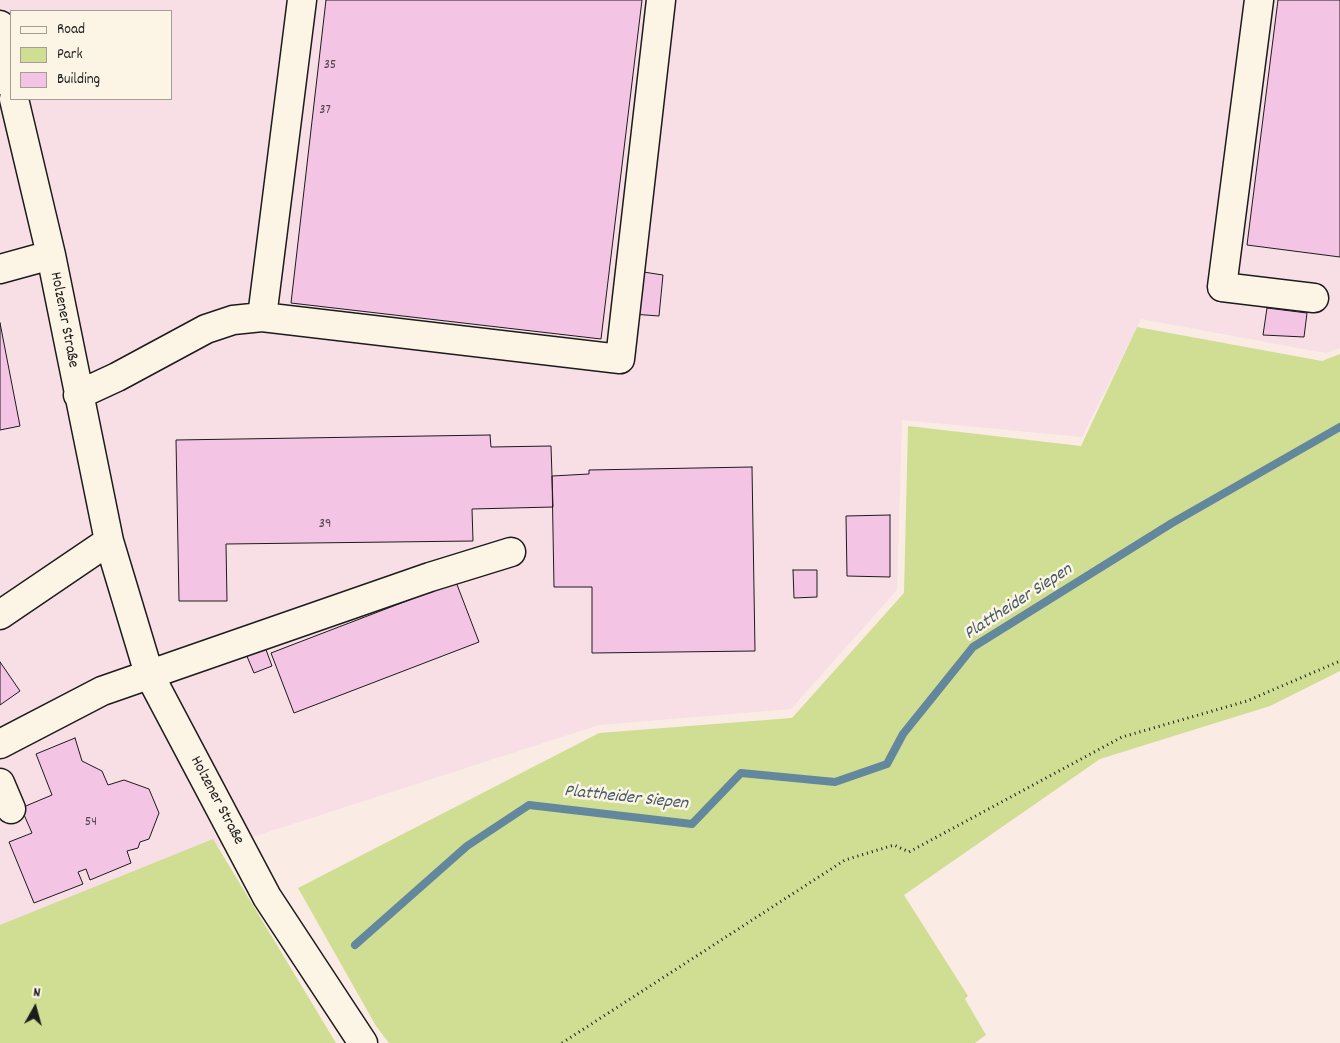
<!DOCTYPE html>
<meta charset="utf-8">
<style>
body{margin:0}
#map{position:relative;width:1340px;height:1043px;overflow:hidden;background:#faebe5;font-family:Dekko,sans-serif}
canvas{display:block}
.legend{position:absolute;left:10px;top:10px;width:162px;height:90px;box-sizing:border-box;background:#fcf5e5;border:1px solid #a29e95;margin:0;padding:6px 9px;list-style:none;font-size:15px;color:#1c1c1c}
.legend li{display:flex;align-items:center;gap:10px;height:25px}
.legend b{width:25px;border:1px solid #a29e95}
.north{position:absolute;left:10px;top:983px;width:50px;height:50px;-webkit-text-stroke:4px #fcf5e5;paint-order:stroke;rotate:7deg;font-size:14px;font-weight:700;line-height:20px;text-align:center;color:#1c1c1c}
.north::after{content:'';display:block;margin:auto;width:18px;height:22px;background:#1c1c1c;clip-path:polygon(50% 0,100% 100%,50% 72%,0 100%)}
</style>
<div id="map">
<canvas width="1340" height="1043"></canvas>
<ul class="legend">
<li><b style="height:6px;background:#fcf5e5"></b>Road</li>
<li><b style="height:14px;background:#cfde92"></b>Park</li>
<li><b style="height:14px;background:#f4c4e5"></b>Building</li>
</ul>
<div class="north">N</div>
</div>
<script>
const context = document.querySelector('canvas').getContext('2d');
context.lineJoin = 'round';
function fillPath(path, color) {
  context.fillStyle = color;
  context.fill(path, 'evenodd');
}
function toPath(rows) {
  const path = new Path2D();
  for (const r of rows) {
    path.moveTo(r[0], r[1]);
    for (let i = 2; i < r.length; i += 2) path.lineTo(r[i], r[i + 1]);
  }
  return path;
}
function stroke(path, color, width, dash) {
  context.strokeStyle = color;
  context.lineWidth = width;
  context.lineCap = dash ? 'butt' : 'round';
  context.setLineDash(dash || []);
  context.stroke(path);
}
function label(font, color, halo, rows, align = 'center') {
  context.font = font + ' Dekko,sans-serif';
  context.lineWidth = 5;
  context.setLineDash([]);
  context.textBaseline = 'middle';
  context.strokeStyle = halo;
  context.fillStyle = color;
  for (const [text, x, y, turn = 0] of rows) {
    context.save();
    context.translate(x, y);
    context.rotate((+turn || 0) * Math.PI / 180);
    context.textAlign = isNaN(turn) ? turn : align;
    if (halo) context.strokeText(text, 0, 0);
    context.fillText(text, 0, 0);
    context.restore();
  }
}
fillPath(toPath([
 [0,0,1340,0,1340,348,1325,353,1141,319,1082,437,902,420,897,590,791,709,599,725,141,873,0,930],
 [11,11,171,11,171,99,11,99]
]), '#f8dfe5');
fillPath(toPath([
 [1137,327,1322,361,1340,354,1340,671,1270,706,1100,759,904,895,968,996,965,999,986,1035,975,1043,389,1043,376,1026,298,888,599,733,792,718,904,593,908,426,1081,446],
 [213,839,336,1043,0,1043,0,925]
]), '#cfde92');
stroke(toPath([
 [355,945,467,846,529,805,692,824,741,773,835,782,887,764,903,734,973,647,1172,523,1340,427]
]), '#63879c', 8);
const building = toPath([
 [326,0,642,0,601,339,291,303,326,0],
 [1278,0,1340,0,1340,257,1247,245,1278,0],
 [637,271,663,275,659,316,632,314,637,271],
 [1267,308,1307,313,1304,337,1263,335,1267,308],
 [0,323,20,426,0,430,0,323],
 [490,435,491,447,551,446,553,507,472,509,473,541,226,544,227,601,179,601,176,440,490,435],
 [752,467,755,651,592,653,592,587,554,587,552,476,589,474,589,470,752,467],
 [890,515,890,577,847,576,846,516,890,515],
 [793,570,817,570,817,597,794,598,793,570],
 [456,582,479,642,294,713,271,653,456,582],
 [265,647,272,666,254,673,246,654,265,647],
 [0,662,20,691,0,705,0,662],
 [75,738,82,761,102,771,108,785,124,780,149,789,159,813,149,839,140,842,138,848,127,851,131,863,90,880,86,869,78,872,83,884,34,903,9,842,32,833,21,808,52,795,36,754,75,738]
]);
fillPath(building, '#f4c4e5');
stroke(building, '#1c1c1c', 1);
const minor = toPath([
 [302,0,262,317,620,359,661,0],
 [1259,0,1222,287,1314,298],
 [0,25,11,85],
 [14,99,51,255,109,541,149,674,267,897,363,1043],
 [0,269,51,255],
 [78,395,117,377,206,329,233,320,262,317],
 [0,615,109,541],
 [0,744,102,691,430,577,511,552],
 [0,783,11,809]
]);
stroke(minor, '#1c1c1c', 31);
stroke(toPath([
 [562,1043,845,860,894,845,909,852,1122,737,1247,701,1340,661]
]), '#1c1c1c', 3, [1, 4]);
stroke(minor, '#fcf5e5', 28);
label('14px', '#52464e', null, [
 ["35",330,66],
 ["37",325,111],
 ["39",325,525],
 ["54",91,823]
]);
label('16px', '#1c1c1c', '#fcf5e5', [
 ["Holzener Straße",63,320,79],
 ["Holzener Straße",216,801,62]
]);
label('italic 18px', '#455b67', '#fcf5e5', [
 ["Plattheider Siepen",1019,603,-33],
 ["Plattheider Siepen",626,799,6]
]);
</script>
